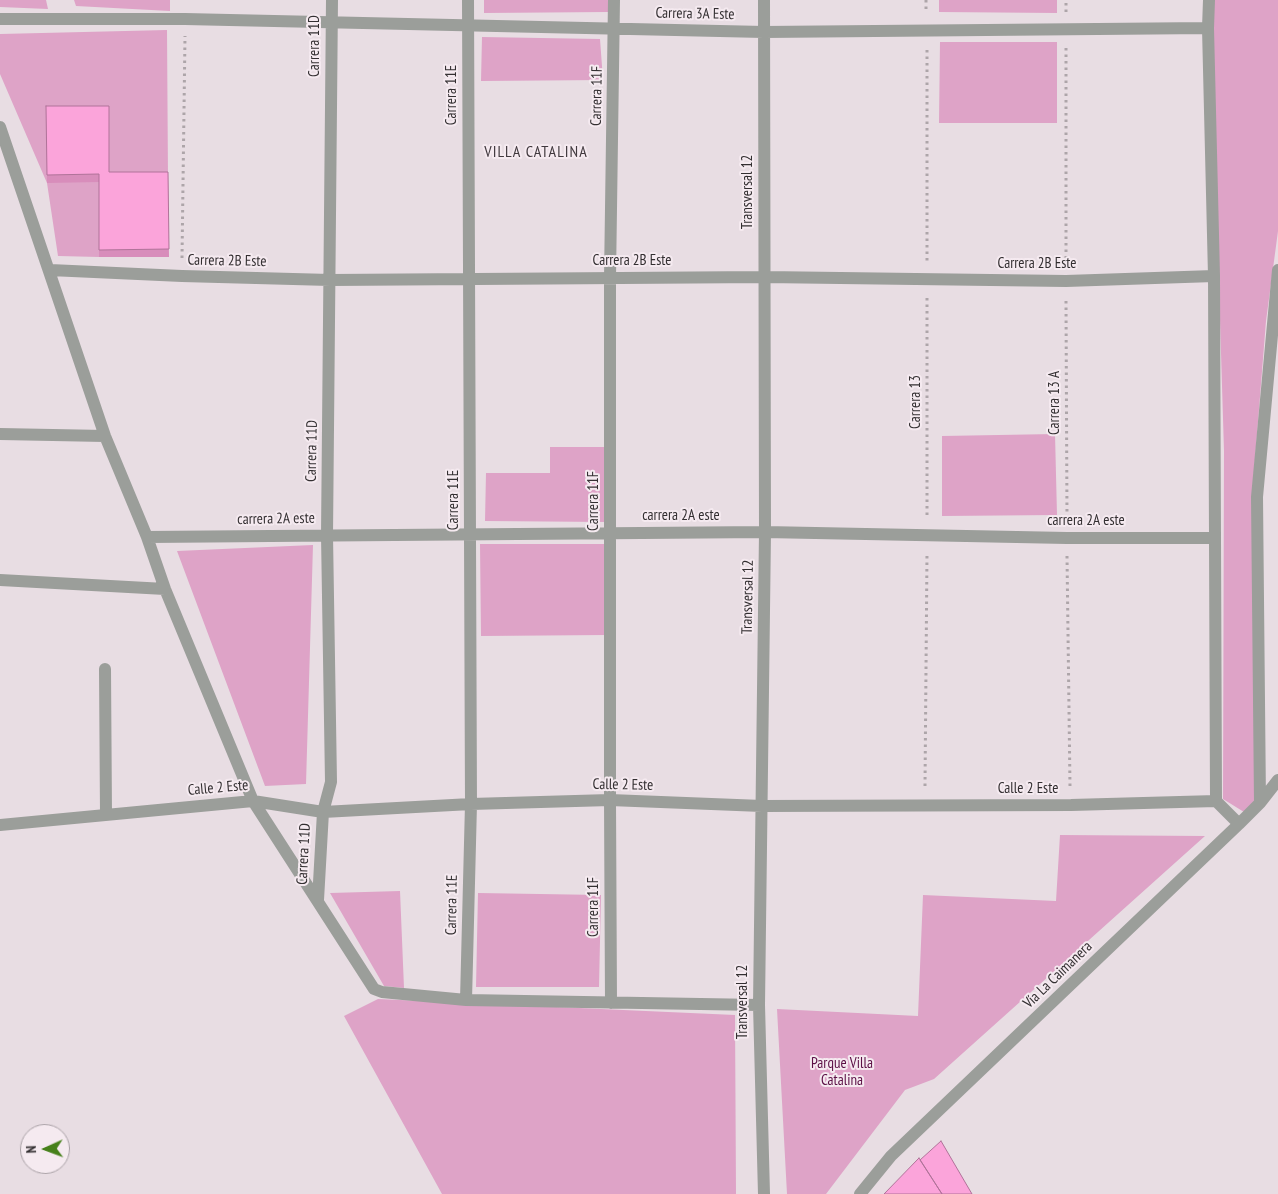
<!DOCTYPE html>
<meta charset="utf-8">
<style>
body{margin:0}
#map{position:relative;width:1278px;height:1194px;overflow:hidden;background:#e8dde3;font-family:"PT Sans Narrow",sans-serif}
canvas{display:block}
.north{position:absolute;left:20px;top:1124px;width:50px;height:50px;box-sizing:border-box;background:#f5eaf0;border:1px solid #a79fa4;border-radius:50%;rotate:268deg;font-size:14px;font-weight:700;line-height:20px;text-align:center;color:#332f31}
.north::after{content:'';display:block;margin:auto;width:18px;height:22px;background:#46801a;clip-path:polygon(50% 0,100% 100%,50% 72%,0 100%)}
</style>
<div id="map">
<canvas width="1278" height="1194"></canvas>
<div class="north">N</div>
</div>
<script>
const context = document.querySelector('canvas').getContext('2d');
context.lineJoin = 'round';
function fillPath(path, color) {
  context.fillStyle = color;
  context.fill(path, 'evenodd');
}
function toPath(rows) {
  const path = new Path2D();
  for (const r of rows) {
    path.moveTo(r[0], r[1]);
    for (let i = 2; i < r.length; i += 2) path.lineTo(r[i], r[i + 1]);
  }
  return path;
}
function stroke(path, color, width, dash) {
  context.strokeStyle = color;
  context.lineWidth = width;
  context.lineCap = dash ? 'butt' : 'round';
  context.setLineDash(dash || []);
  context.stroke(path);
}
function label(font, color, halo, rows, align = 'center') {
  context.font = font + ' "PT Sans Narrow",sans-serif';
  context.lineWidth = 4;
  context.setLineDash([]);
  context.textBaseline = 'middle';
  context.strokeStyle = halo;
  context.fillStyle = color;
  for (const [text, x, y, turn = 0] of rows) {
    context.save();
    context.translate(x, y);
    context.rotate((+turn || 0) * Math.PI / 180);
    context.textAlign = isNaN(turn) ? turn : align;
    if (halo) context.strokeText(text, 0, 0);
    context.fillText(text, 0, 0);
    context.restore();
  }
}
fillPath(toPath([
 [0,0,46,0,48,9,0,7],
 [74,0,170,0,170,11,76,6],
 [484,0,608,0,608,12,484,13],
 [939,0,1057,0,1057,13,939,12],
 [1213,0,1278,0,1278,231,1266,321,1252,497,1255,801,1244,812,1223,799,1224,451,1211,27],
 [167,30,168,179,99,182,99,257,58,256,47,183,0,74,0,34],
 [482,37,600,39,603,80,481,81],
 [940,42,1057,42,1057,123,939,123],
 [1055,434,1057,515,942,516,942,436],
 [550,447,607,447,606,522,485,521,486,473,550,473],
 [480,544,605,544,606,635,481,636],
 [313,545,306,784,265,786,177,551],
 [1060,835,1205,836,934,1079,905,1090,826,1194,787,1194,777,1009,918,1016,923,895,1056,901],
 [400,891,404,988,384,986,330,893],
 [478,893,601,895,599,987,476,987],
 [378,999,735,1015,736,1194,442,1194,344,1016]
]), '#dea3c7');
stroke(toPath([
 [926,0,926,11],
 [1066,12,1066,0],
 [1066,48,1066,262],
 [927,50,927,261],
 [182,258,185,36],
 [927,298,927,516],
 [1066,301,1067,519],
 [1067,556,1070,787],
 [925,786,927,553]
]), '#ada5a9', 3, [2.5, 4]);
stroke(toPath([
 [1209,0,1208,28,1214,276,1216,801],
 [0,19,185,19,764,32,1208,28],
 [0,127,105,436,147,537,165,589,253,801,374,989,382,992,466,1000,759,1005],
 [50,270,182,276,330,280,765,277,1066,281,1214,276],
 [0,434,105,436],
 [147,537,765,532,1067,538,1215,538],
 [0,580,165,589],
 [105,669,106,815],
 [1260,803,1257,497,1278,270],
 [0,825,253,801,323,812,471,804,610,800,762,806,1071,805,1216,801,1239,824],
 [318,900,323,812,331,782,327,535,332,0],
 [466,1000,471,804,468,0],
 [611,1003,610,800,610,278,614,0],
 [764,1194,759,1005,765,532,764,0],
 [860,1194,891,1156,1239,824,1260,803,1278,780]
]), '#9b9e9a', 12);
fillPath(toPath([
 [46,106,109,172,168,172,169,257,99,257,99,182,47,183]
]), '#d88dbb');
const building = toPath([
 [46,106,109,106,109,172,168,172,169,249,99,250,99,174,47,175,46,106],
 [941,1141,972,1194,942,1194,920,1160,941,1141],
 [919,1158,942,1194,884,1194,919,1158]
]);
fillPath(building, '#fba4da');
stroke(building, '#b07399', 1);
label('15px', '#332f31', '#f5eaf0', [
 ["Carrera 3A Este",695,14,1],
 ["Carrera 11D",315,46,-90],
 ["Carrera 11E",452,95,-90],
 ["Carrera 11F",597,96,-89],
 ["Transversal 12",748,192,-90],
 ["Carrera 2B Este",227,261,1],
 ["Carrera 2B Este",632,261],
 ["Carrera 2B Este",1037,264],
 ["Carrera 13",916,402,-90],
 ["Carrera 13 A",1055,403,-90],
 ["Carrera 11D",312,451,-89],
 ["Carrera 11E",454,500,-90],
 ["Carrera 11F",594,501,-90],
 ["carrera 2A este",681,516],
 ["carrera 2A este",276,519,-1],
 ["carrera 2A este",1086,521],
 ["Transversal 12",748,597,-89],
 ["Calle 2 Este",623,785,1],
 ["Calle 2 Este",218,788,-5],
 ["Calle 2 Este",1028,789],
 ["Carrera 11D",304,854,-87],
 ["Carrera 11E",452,905,-89],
 ["Carrera 11F",594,907,-90],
 ["Vía La Caimanera",1058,975,-44],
 ["Transversal 12",743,1002,-90]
]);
label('15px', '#5c1046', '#f5eaf0', [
 ["Parque Villa",842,1064],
 ["Catalina",842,1081]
]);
context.letterSpacing = '1px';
label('16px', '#41393e', '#f5eaf0', [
 ["VILLA CATALINA",536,152]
]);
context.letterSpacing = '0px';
</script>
